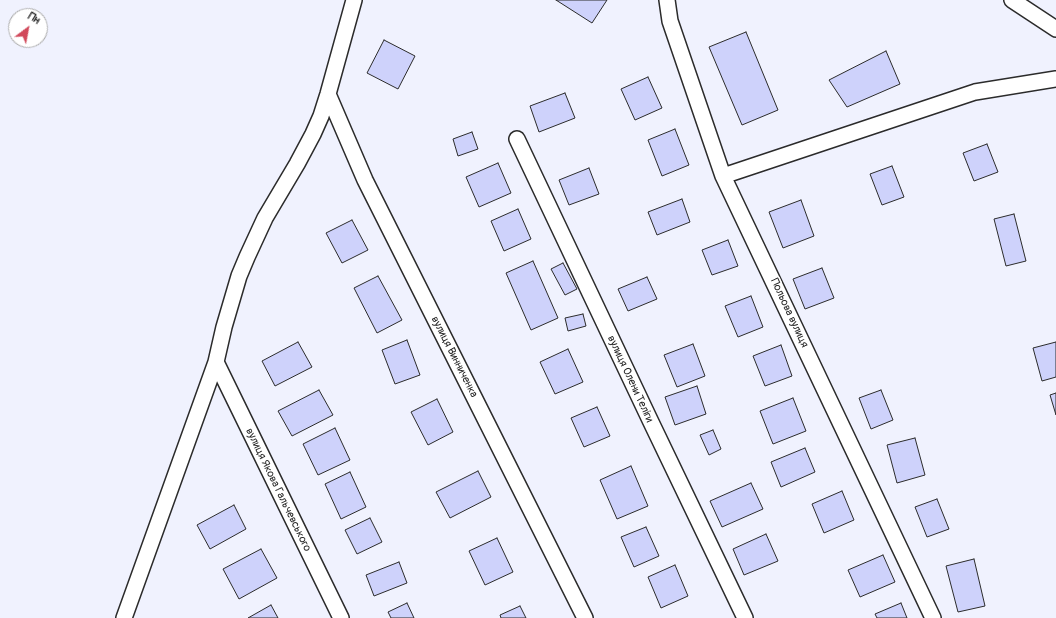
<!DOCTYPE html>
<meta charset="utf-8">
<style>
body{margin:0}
#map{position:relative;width:1056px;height:618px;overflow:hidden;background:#f0f2fe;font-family:Pangolin,sans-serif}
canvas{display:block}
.north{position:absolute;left:8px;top:8px;width:40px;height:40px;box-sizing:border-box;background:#fff;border:1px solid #aaa;border-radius:50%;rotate:32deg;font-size:11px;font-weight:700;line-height:16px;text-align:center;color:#2b2b2b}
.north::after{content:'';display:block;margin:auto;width:14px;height:18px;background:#d1495b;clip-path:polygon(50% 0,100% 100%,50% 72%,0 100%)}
</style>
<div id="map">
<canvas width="1056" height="618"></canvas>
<div class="north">Пн</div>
</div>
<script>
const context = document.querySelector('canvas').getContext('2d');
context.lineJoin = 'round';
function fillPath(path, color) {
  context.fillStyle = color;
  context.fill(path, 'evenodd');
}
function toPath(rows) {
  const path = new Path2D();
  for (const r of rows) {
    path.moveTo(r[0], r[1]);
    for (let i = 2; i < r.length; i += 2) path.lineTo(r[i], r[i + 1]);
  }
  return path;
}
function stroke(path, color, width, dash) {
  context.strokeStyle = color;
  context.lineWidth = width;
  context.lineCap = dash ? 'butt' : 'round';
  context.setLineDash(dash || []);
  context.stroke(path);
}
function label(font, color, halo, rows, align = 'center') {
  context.font = font + ' Pangolin,sans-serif';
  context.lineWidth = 3;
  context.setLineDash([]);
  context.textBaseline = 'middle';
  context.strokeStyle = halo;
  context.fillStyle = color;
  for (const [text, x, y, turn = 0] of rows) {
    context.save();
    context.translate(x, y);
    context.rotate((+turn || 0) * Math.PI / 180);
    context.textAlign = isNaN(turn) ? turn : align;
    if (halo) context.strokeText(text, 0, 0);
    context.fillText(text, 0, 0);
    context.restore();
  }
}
const building = toPath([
 [556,0,607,0,592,23,556,0],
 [746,32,778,110,742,125,709,47,746,32],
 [384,40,415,56,398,89,367,73,384,40],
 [886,51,900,84,847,107,829,80,886,51],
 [648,77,662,108,635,120,621,89,648,77],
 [565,93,575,118,539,132,530,106,565,93],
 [675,129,689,165,662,176,648,140,675,129],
 [472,132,478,149,458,156,453,139,472,132],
 [987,144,998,172,974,181,963,153,987,144],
 [498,163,511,193,479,207,466,177,498,163],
 [892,166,904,197,882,205,870,174,892,166],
 [589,168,599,194,569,205,559,180,589,168],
 [682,199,690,222,657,235,648,212,682,199],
 [801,200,814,236,783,248,769,212,801,200],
 [518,209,531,239,504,251,491,221,518,209],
 [1014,214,1026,261,1006,266,994,219,1014,214],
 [352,220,368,250,342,263,326,233,352,220],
 [728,240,738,266,712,275,702,250,728,240],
 [533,261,558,318,531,330,506,273,533,261],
 [563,263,577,289,565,295,551,269,563,263],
 [822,268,834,298,805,309,793,279,822,268],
 [378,276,402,320,377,333,354,288,378,276],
 [647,277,657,299,628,311,618,289,647,277],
 [751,296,763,327,738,337,725,306,751,296],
 [583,314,586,326,568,331,565,318,583,314],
 [407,340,420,375,395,384,382,350,407,340],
 [298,342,312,367,275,386,262,361,298,342],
 [1056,342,1056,377,1042,381,1033,348,1056,342],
 [693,344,705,376,677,387,664,355,693,344],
 [781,345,792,376,765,386,753,356,781,345],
 [568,349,583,382,555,394,540,362,568,349],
 [697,386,706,414,675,425,665,397,697,386],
 [319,390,333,415,292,436,278,411,319,390],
 [881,390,893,420,871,429,859,398,881,390],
 [1056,393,1056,415,1050,395,1056,393],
 [793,398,806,431,773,444,760,411,793,398],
 [437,399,453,432,428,445,411,412,437,399],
 [597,407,610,436,584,447,571,418,597,407],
 [335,428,350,460,318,475,303,444,335,428],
 [713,430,721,449,709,455,700,435,713,430],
 [915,438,925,475,897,483,887,445,915,438],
 [805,448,815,472,781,487,771,462,805,448],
 [631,466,648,506,617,519,600,480,631,466],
 [478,471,491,497,450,518,436,492,478,471],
 [350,472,366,507,341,519,325,484,350,472],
 [751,483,763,509,722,527,710,501,751,483],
 [842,491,854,520,824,533,812,504,842,491],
 [937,499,949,529,927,537,915,507,937,499],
 [234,505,246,529,210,549,197,525,234,505],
 [370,518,382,542,357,554,345,530,370,518],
 [646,527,659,556,634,567,621,537,646,527],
 [766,534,778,561,744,575,733,549,766,534],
 [497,538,513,572,485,585,469,551,497,538],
 [261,549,277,578,239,599,223,569,261,549],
 [883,555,895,582,860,597,848,570,883,555],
 [974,559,985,606,958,612,946,566,974,559],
 [399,562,407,583,374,596,366,575,399,562],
 [675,565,688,596,661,608,648,577,675,565],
 [407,603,414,618,391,618,388,612,407,603],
 [901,603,907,618,877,618,875,614,901,603],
 [271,605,278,618,248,618,271,605],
 [520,606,526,618,501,618,500,615,520,606]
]);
fillPath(building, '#ced2fb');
stroke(building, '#2b2b2b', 1);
const minor = toPath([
 [667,0,670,21,723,176,933,618],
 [1012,0,1056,29],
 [328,94,365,180,585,618],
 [517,139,650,420,745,618],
 [723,176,975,92,1056,79],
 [216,362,341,618],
 [124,618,216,362,224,327,239,276,247,257,265,218,297,164,313,134,321,116,328,94,354,0]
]);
stroke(minor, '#2b2b2b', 18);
stroke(minor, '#fff', 15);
label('11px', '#2b2b2b', '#fff', [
 ["Польова вулиця",789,313,65],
 ["вулиця Винниченка",454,357,63],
 ["вулиця Олени Теліги",630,379,65],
 ["вулиця Якова Гальчевського",278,490,64]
]);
</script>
